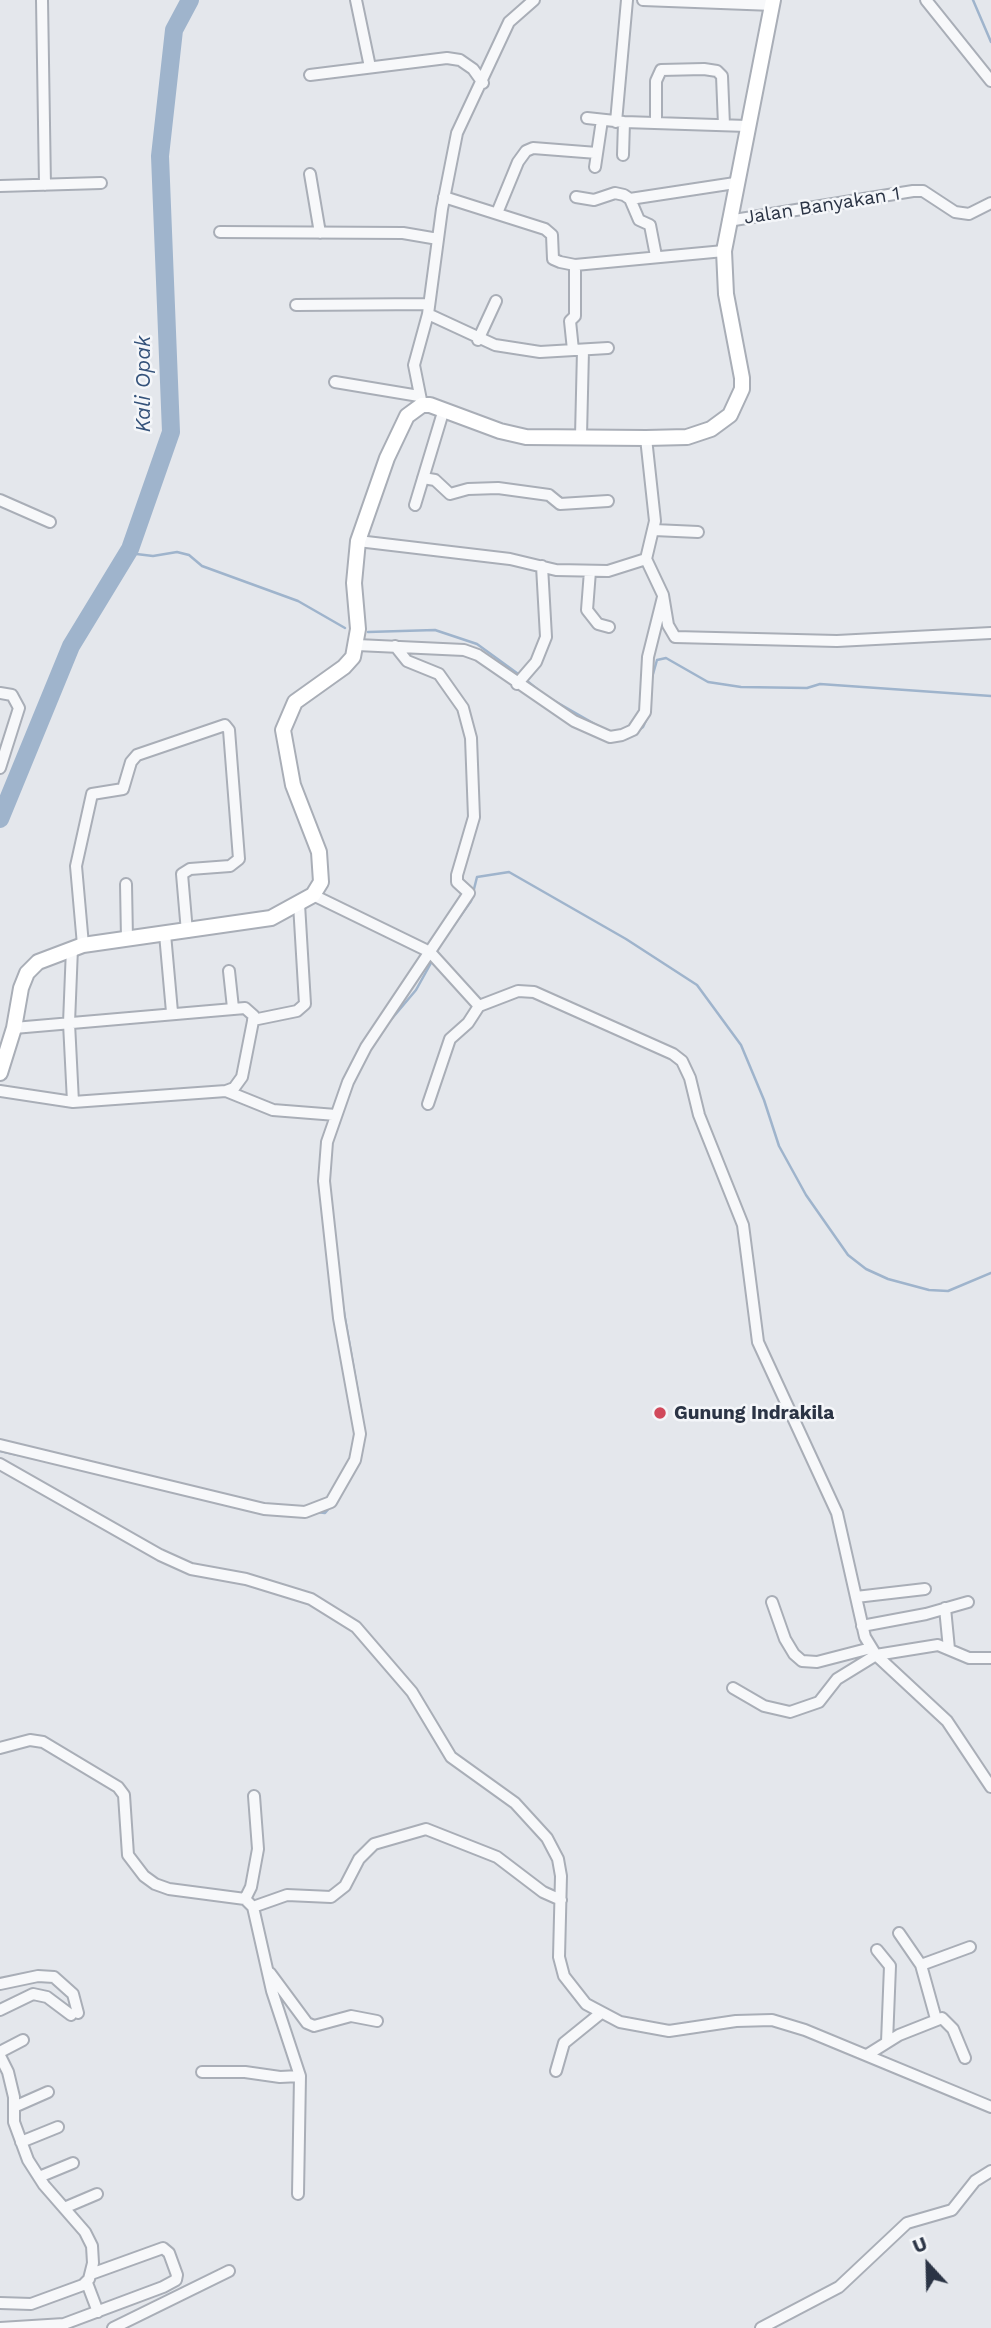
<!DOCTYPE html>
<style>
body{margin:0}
#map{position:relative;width:991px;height:2328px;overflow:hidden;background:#e4e7ec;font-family:"Work Sans",sans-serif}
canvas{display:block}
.north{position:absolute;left:893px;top:2230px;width:70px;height:70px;-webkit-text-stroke:5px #f4f6f9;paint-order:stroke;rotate:338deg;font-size:19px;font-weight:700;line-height:28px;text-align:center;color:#2b3445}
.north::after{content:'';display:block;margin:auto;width:24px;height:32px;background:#2b3445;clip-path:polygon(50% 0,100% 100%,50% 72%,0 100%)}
</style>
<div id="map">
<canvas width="991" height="2328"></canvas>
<div class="north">U</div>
</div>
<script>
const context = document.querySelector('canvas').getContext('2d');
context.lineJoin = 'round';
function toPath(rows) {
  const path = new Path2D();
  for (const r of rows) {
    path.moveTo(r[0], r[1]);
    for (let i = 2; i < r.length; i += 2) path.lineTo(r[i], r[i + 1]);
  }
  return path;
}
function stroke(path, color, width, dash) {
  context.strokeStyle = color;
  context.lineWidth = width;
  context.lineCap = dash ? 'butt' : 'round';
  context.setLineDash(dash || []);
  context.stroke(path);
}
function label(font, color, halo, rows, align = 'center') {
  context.font = font + ' "Work Sans",sans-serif';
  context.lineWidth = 5;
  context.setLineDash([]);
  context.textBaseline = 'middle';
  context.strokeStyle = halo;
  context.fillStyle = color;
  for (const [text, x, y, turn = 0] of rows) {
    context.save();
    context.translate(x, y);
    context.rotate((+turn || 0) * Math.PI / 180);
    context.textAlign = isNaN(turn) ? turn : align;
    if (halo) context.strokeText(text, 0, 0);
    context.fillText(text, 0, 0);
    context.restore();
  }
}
stroke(toPath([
 [973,0,991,42],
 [128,553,153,556,177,552,189,555,202,566,298,601,345,628],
 [368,632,435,630,477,644,521,676],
 [526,680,537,689],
 [651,681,657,660,666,658,708,682,741,687,807,688,820,684,991,696],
 [551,699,600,727],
 [628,738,643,727,647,718],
 [454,925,471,901,477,877,509,872,626,939,697,985,741,1045,764,1100,779,1146,806,1195,848,1255,866,1269,888,1279,929,1290,948,1291,991,1273],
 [389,1022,416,990,431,963],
 [342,1301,363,1422],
 [0,1451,18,1455],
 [360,1459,363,1446],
 [340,1496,352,1475],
 [316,1512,325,1513,331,1506]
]), '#9fb4cc', 2.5);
stroke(toPath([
 [0,819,71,646,130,549,171,432,160,156,174,30,190,0]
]), '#9fb4cc', 18);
const street = toPath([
 [42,0,45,185],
 [356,0,370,67],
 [643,0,773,5],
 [926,0,991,81],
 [310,75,447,58,460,60,473,69,483,83],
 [587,118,624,122,747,126],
 [616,122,627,0],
 [656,123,656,81,661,70,704,69,717,71,722,76,724,125],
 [623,155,624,122],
 [595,167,602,120],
 [310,174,320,233],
 [0,186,101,183],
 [444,197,545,229,552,235,553,259,560,262,575,265,724,251],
 [576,197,594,200,615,193,624,195,630,199,639,220,650,225,656,256],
 [630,199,735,183],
 [497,213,518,162,526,151,533,148,597,153],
 [728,221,913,191,923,191,955,212,969,214,991,203],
 [220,232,403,233,438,239],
 [296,305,429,304],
 [428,314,495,345,540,352,608,348],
 [478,340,496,301],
 [573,350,570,321,575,316,575,265],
 [335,382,419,396],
 [422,405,414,365,428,314,442,209,457,133,509,22,534,0],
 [581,436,583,350],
 [646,438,655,521,646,559,663,595,668,625,675,637,837,641,991,633],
 [423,478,435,480,450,494,468,489,498,488,549,495,560,504,608,501],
 [0,500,50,522],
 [415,505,444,409],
 [654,530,698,532],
 [358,541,510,559,556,570,608,571,646,559],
 [590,571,587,610,598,624,609,627],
 [357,645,464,650,478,655,574,721,610,737,622,735,633,730,645,712,648,657,663,597],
 [517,684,536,662,546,637,542,566],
 [0,693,12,695,19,708,0,768],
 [126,884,127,939],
 [313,895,430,952,479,1006,518,991,534,992,673,1054,682,1061,690,1078,699,1115,743,1225,758,1342,837,1513,865,1637,876,1655,947,1721,991,1787],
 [165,934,172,1012],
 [83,945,76,866,92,794,123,789,131,762,137,755,225,725,229,730,239,859,230,866,190,869,182,874,187,932],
 [72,948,69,1023,73,1102],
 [229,971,233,1008],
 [253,1020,297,1011,305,1004,299,904],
 [0,1091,73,1102,226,1091,234,1088,242,1077,254,1016,245,1008,14,1028],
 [226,1091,273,1110,336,1115],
 [428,1104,450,1039,468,1023,479,1006],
 [0,1445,264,1509,305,1512,331,1502,355,1460,360,1434,339,1318,324,1181,327,1142,348,1082,366,1047,469,893,457,882,457,875,474,817,471,738,463,708,439,674,407,661,395,646],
 [0,1464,160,1555,191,1569,246,1579,311,1599,356,1627,412,1692,451,1757,515,1803,547,1838,558,1859,561,1876,559,1957,564,1976,586,2004,620,2022,669,2031,736,2021,772,2020,805,2030,991,2107],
 [856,1597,925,1589],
 [772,1602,785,1639,794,1654,802,1661,817,1662,871,1648],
 [945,1608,949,1649],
 [862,1626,926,1614,968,1602],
 [733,1688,764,1706,790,1712,819,1702,837,1679,876,1655,938,1645,969,1658,991,1658],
 [0,1748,30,1740,43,1742,118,1787,124,1795,128,1855,144,1876,155,1884,169,1889,245,1899,253,1907,272,1991,300,2076,298,2194],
 [245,1899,251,1887,258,1849,254,1796],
 [253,1907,287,1895,331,1897,345,1886,359,1859,374,1844,426,1829,497,1857,543,1892,561,1900],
 [899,1933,921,1965,936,2019],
 [877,1950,890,1966,887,2042],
 [921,1965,970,1947],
 [270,1973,307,2023,314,2026,351,2016,377,2021],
 [0,1984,38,1976,54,1977,73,1994,78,2013],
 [0,2010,33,1994,47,1997,71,2015],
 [0,2052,23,2040],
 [867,2055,899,2035,942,2018,953,2029,965,2058],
 [0,2056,8,2072,14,2097,14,2122,28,2160,44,2185,85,2232,92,2246,93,2263,89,2279,83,2285,31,2304,0,2303],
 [556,2071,564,2043,601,2013],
 [202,2072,245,2072,280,2077,300,2076],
 [14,2107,48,2092],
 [21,2142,58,2127],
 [39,2177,73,2163],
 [64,2208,97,2194],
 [87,2283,98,2312],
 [0,2328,64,2324,163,2287,176,2280,177,2275,169,2253,163,2248,91,2274],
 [113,2328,229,2271],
 [761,2328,839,2287,907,2223,952,2210,975,2181,991,2171]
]);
const secondary = toPath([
 [0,1073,14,1028,21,988,27,973,38,962,83,945,271,918,313,895,321,882,319,852,293,785,283,730,295,702,344,667,353,657,358,629,354,583,358,541,387,458,407,416,422,405,430,405,500,431,526,437,646,438,687,437,711,429,730,415,742,389,742,378,726,294,724,251,773,0]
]);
stroke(street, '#a9aeb7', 14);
stroke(secondary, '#a9aeb7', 18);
stroke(street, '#f7f8fa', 10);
stroke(secondary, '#fff', 14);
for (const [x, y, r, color] of [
 [660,1413,7,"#d1495b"]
]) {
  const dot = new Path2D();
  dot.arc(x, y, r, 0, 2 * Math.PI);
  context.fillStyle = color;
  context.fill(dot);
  stroke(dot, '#f4f6f9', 2.5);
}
label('19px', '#2b3445', '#f4f6f9', [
 ["Jalan Banyakan 1",822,206,-9]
]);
label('bold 19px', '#2b3445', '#f4f6f9', [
 ["Gunung Indrakila",674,1413]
], 'left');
label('italic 21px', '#34527a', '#f4f6f9', [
 ["Kali Opak",144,384,-90]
]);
</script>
